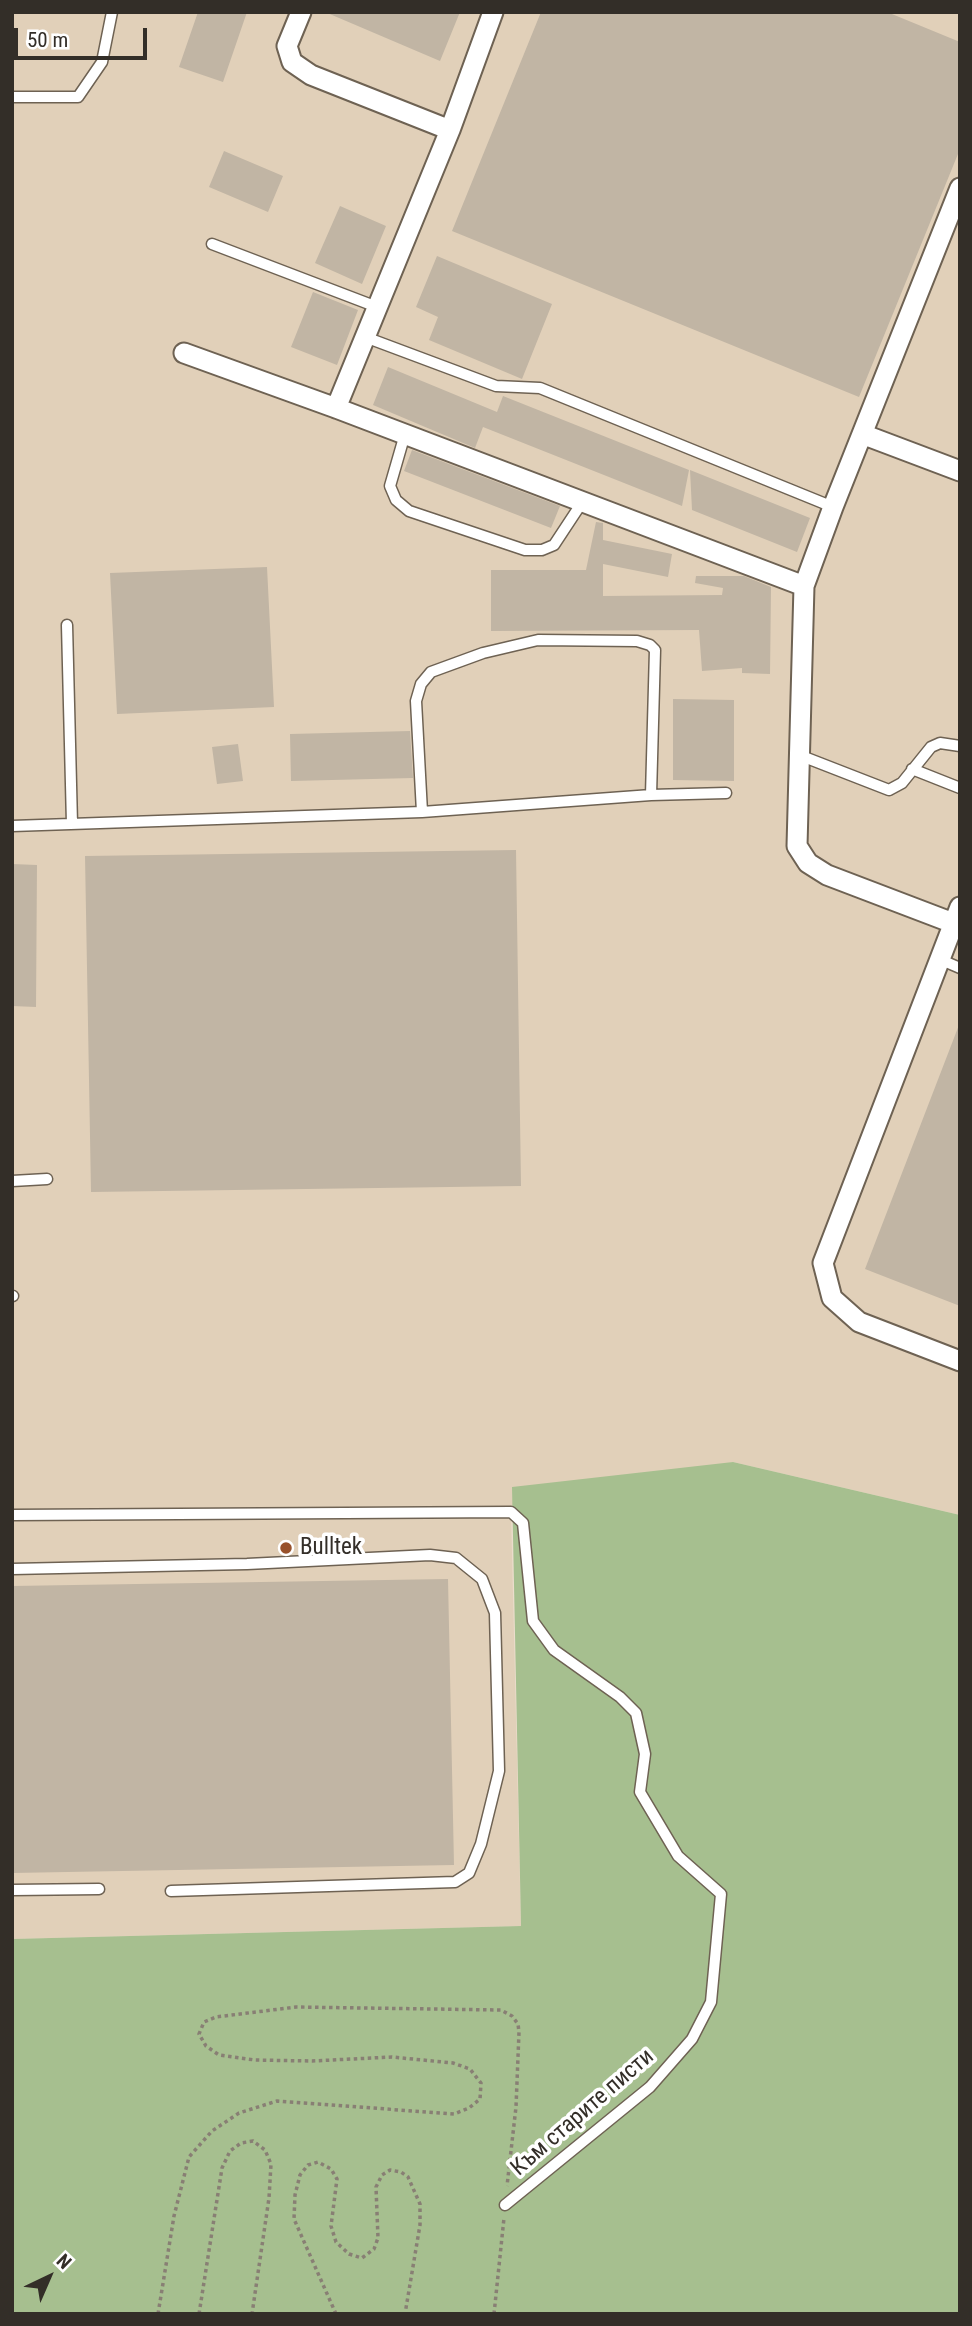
<!DOCTYPE html>
<meta charset="utf-8">
<style>
body{margin:0}
#map{position:relative;width:972px;height:2326px;overflow:hidden;background:#ebddcc;font-family:"Roboto Condensed",sans-serif}
canvas{display:block}
.frame{position:absolute;inset:0;border:14px solid #332e28;pointer-events:none}
.north{position:absolute;left:14px;top:2242px;width:70px;height:70px;-webkit-text-stroke:5px #fff;paint-order:stroke;rotate:44deg;font-size:19px;font-weight:700;line-height:28px;text-align:center;color:#332e28}
.north::after{content:'';display:block;margin:auto;width:24px;height:32px;background:#332e28;clip-path:polygon(50% 0,100% 100%,50% 72%,0 100%)}
.scale{position:absolute;left:14px;top:28px;width:133px;height:32px;box-sizing:border-box;border:4px solid #332e28;border-top:0;padding-left:9px;font-size:21px;line-height:24px;white-space:nowrap;color:#332e28;-webkit-text-stroke:5px #fff;paint-order:stroke}
</style>
<div id="map">
<canvas width="972" height="2326"></canvas>
<div class="frame"></div>
<div class="north">N</div>
<div class="scale">50 m</div>
</div>
<script>
const context = document.querySelector('canvas').getContext('2d');
context.lineJoin = 'round';
function fillPath(path, color) {
  context.fillStyle = color;
  context.fill(path, 'evenodd');
}
function toPath(rows) {
  const path = new Path2D();
  for (const r of rows) {
    path.moveTo(r[0], r[1]);
    for (let i = 2; i < r.length; i += 2) path.lineTo(r[i], r[i + 1]);
  }
  return path;
}
function stroke(path, color, width, dash) {
  context.strokeStyle = color;
  context.lineWidth = width;
  context.lineCap = dash ? 'butt' : 'round';
  context.setLineDash(dash || []);
  context.stroke(path);
}
function label(font, color, halo, rows, align = 'center') {
  context.font = font + ' "Roboto Condensed",sans-serif';
  context.lineWidth = 7;
  context.setLineDash([]);
  context.textBaseline = 'middle';
  context.strokeStyle = halo;
  context.fillStyle = color;
  for (const [text, x, y, turn = 0] of rows) {
    context.save();
    context.translate(x, y);
    context.rotate((+turn || 0) * Math.PI / 180);
    context.textAlign = isNaN(turn) ? turn : align;
    if (halo) context.strokeText(text, 0, 0);
    context.fillText(text, 0, 0);
    context.restore();
  }
}
fillPath(toPath([
 [12,12,960,12,960,1515,733,1462,511,1512,521,1926,12,1939]
]), '#e1d0b9');
fillPath(toPath([
 [733,1462,960,1515,960,2314,12,2314,12,1939,521,1926,512,1487]
]), '#a6bf8f');
fillPath(toPath([
 [198,12,247,12,223,82,179,67],
 [325,12,460,12,440,61],
 [541,12,887,12,960,42,960,149,859,397,452,231],
 [224,151,283,176,268,212,209,187],
 [340,206,386,226,362,284,315,263],
 [437,256,552,304,522,379,429,340,438,317,416,307],
 [313,292,358,310,337,365,291,347],
 [388,367,497,412,503,396,689,470,682,506,483,427,475,448,373,405],
 [412,450,560,506,551,528,404,471],
 [690,470,810,518,797,552,692,510],
 [596,522,603,523,603,540,672,554,668,577,603,564,603,596,722,595,723,588,695,583,696,576,744,576,771,587,770,674,742,673,742,668,702,671,699,630,491,631,491,570,586,570],
 [267,567,274,707,117,714,110,573],
 [673,699,734,700,734,781,673,780],
 [410,731,413,778,291,781,290,734],
 [238,744,243,781,217,784,212,747],
 [516,850,521,1186,91,1192,85,856],
 [12,864,37,865,36,1007,12,1006],
 [959,1025,960,1026,960,1306,865,1269],
 [448,1579,454,1865,12,1873,12,1586]
]), '#c1b5a4');
const service = toPath([
 [12,97,78,97,102,62,112,12],
 [212,244,377,307],
 [365,337,496,386,540,388,833,507],
 [405,434,390,486,396,500,409,511,525,550,542,550,554,545,583,501],
 [67,625,72,824],
 [799,755,889,790,902,783,931,747,940,743,960,746],
 [912,769,960,788],
 [422,812,416,701,421,684,431,672,483,653,538,640,637,641,650,645,655,650,651,795],
 [12,826,422,812,651,795,726,793],
 [939,959,960,968],
 [12,1181,47,1179],
 [12,1296,13,1296],
 [12,1515,511,1512,523,1523,533,1621,554,1650,620,1697,636,1713,645,1754,640,1792,678,1856,721,1894,711,2002,692,2039,650,2087,505,2205],
 [12,1569,247,1564,430,1555,456,1558,482,1579,495,1613,499,1771,481,1844,469,1873,455,1882,171,1891],
 [12,1890,99,1889]
]);
const minor = toPath([
 [301,12,287,46,292,62,311,75,450,130],
 [184,353,336,408,804,586],
 [336,408,450,130,493,12],
 [862,434,960,471],
 [960,907,823,1263,832,1298,859,1322,960,1361],
 [953,923,827,875,808,863,797,846,804,586,833,507,960,188]
]);
stroke(service, '#6e6253', 13);
stroke(minor, '#6e6253', 23);
stroke(toPath([
 [158,2314,174,2216,189,2157,212,2131,239,2113,277,2101,454,2114,469,2108,480,2099,481,2083,470,2069,453,2063,392,2057,312,2061,255,2060,219,2055,206,2046,199,2034,204,2022,216,2017,296,2007,501,2010,512,2016,518,2024,519,2032,516,2107,507,2186],
 [199,2314,222,2168,230,2151,241,2143,253,2141,265,2150,271,2164,269,2198,252,2314],
 [336,2314,294,2219,295,2195,300,2175,308,2165,318,2162,331,2169,337,2179,331,2226,336,2242,349,2254,362,2258,374,2249,378,2238,376,2187,382,2175,390,2170,401,2172,408,2177,420,2204,420,2225,405,2314],
 [494,2314,504,2218]
]), '#887f74', 3.5, [3.5, 3.5]);
stroke(service, '#fff', 10);
stroke(minor, '#fff', 19);
for (const [x, y, r, color] of [
 [286,1548,7,"#98512b"]
]) {
  const dot = new Path2D();
  dot.arc(x, y, r, 0, 2 * Math.PI);
  context.fillStyle = color;
  context.fill(dot);
  stroke(dot, '#fff', 2.5);
}
label('23px', '#332e28', '#fff', [
 ["Bulltek",300,1548]
], 'left');
label('23px', '#332e28', '#fff', [
 ["Към старите писти",583,2113,-41]
]);
</script>
